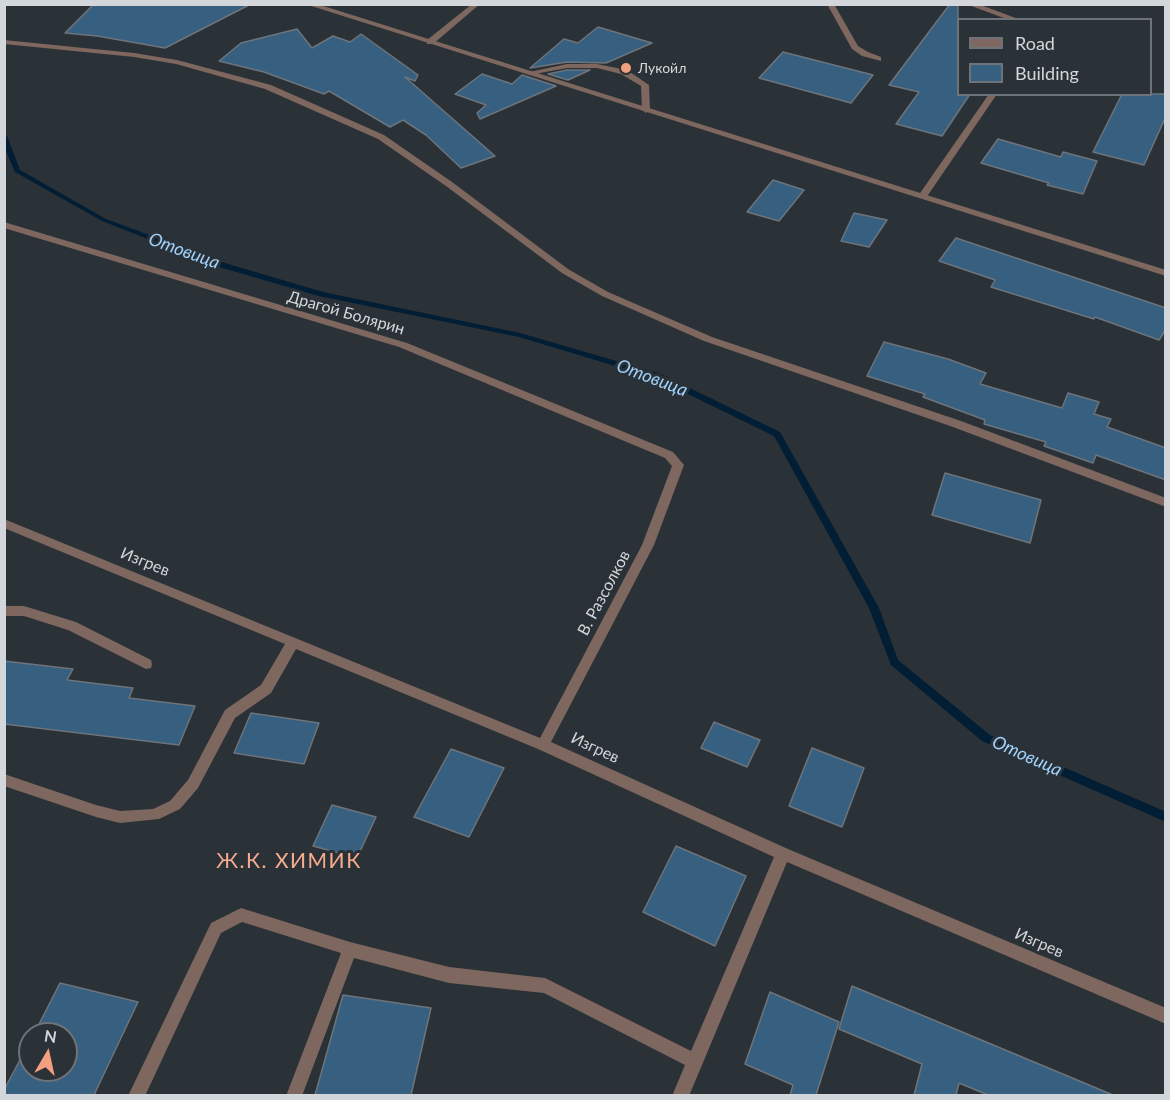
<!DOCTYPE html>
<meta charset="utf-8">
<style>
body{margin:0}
#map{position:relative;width:1170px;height:1100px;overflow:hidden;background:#2a3137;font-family:Lato,sans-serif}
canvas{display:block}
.frame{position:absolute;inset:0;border:6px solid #d3d7db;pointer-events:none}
.legend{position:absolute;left:957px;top:18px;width:195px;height:78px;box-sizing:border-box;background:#2a3137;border:2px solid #6e7379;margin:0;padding:8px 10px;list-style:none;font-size:18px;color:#d3d7db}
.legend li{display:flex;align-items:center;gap:12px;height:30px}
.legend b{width:30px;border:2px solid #6e7379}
.north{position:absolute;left:18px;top:1022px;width:60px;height:60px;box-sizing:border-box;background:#2a3137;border:2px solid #6e7379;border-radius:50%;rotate:9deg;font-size:16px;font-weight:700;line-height:24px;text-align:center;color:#d3d7db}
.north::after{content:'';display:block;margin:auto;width:21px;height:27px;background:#f2a07f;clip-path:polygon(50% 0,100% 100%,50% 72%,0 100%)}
</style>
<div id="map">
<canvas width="1170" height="1100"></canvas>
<div class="frame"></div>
<ul class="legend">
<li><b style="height:8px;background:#7d675e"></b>Road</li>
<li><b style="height:16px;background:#375f80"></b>Building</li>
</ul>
<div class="north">N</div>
</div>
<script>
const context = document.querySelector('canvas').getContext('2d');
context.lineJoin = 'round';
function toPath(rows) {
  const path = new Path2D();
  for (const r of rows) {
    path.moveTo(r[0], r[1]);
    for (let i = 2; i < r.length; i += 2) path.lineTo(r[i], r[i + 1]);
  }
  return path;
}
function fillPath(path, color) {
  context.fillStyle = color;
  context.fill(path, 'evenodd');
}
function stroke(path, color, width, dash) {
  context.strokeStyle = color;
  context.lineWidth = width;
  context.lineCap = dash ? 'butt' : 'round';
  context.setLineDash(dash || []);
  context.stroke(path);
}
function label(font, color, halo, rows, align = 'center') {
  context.font = font + ' Lato,sans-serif';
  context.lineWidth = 6;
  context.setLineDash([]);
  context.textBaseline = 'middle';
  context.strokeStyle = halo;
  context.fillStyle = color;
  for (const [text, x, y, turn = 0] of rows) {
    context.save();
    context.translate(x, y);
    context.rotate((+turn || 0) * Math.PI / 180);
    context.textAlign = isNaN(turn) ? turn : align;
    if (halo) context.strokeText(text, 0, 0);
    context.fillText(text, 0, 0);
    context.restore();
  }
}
fillPath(toPath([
 [4,134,7,136,20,170,106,219,225,263,323,292,520,333,661,374,780,432,879,608,898,660,990,735,1166,812,1166,822,982,741,891,665,869,608,774,436,655,378,519,337,319,296,219,267,102,221,15,172,4,146,4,134]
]), '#011e35');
const building = toPath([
 [94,4,251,4,165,48,97,36,65,33,94,4],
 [950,4,958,4,958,94,970,94,942,136,896,124,919,92,889,85,950,4],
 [598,27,652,43,606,63,567,62,530,68,564,39,578,43,598,27],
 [297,29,312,48,333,36,350,42,361,34,418,75,415,81,405,77,495,156,461,168,426,135,403,120,390,127,329,91,324,94,264,72,219,61,241,43,297,29],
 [783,52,873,75,851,103,759,78,783,52],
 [567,70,590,70,568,80,548,74,567,70],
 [482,74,512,84,522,75,556,86,480,119,477,113,486,105,455,94,482,74],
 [1122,94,1166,94,1166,116,1144,165,1093,152,1122,94],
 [998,139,1061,157,1063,152,1097,161,1083,194,1047,185,1049,183,981,163,998,139],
 [773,180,804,190,779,221,747,212,773,180],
 [854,213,887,220,869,247,841,241,854,213],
 [956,238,1166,308,1166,329,1159,340,1095,317,1094,319,991,287,995,280,939,261,956,238],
 [884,342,948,359,986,373,980,384,1062,408,1068,393,1099,402,1094,414,1111,419,1107,427,1166,448,1166,480,1096,455,1093,463,1044,446,1046,442,984,424,985,420,923,397,925,394,867,376,884,342],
 [945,473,1041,500,1030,543,932,515,945,473],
 [4,661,73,669,67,680,133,688,129,698,195,706,179,745,4,724,4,661],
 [251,713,319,723,304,764,234,753,251,713],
 [714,722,760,740,747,767,701,748,714,722],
 [812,748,864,768,842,827,789,806,812,748],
 [451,749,504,768,469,837,414,817,451,749],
 [332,805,376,817,357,858,313,846,332,805],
 [676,846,746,876,715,946,643,912,676,846],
 [60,983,138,1002,94,1095,4,1095,4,1090,30,1041,30,1070,66,1070,66,1034,34,1034,60,983],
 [852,986,1113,1095,988,1095,959,1083,956,1095,914,1095,922,1064,839,1029,852,986],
 [770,992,839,1022,816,1095,790,1095,793,1085,745,1064,770,992],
 [343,995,431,1008,411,1095,315,1095,343,995]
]);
fillPath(building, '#375f80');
stroke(building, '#6d747b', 1.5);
fillPath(toPath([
 [472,4,480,4,433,44,427,44,427,40,472,4],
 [827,4,834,4,858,46,868,52,881,57,881,61,862,56,852,49,827,4],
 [966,4,978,4,1021,20,1009,20,966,4],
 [567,64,597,64,627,70,649,85,650,110,646,113,642,110,641,86,621,74,597,68,567,68,529,75,525,73,567,64],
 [989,94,997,94,926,198,920,198,918,196,989,94]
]), '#7d675e');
fillPath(toPath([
 [4,40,134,53,177,60,271,85,384,135,452,182,568,269,608,292,712,337,961,421,1166,498,1166,507,953,427,704,341,602,296,562,273,446,186,378,139,265,89,176,64,134,57,4,44,4,40],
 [4,222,407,343,673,452,684,465,654,545,551,742,788,849,1166,1008,1166,1024,787,862,689,1096,672,1096,685,1065,544,993,449,983,354,958,302,1096,286,1096,341,953,242,922,221,933,145,1096,128,1096,211,923,241,908,350,942,449,967,545,978,691,1051,774,857,538,749,296,649,271,693,235,718,198,788,180,809,159,819,120,823,96,817,4,786,4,774,96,805,120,811,153,809,170,801,188,780,225,710,261,685,285,644,4,528,4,519,540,738,642,545,672,466,665,458,399,347,4,228,4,222],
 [4,606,24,606,76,622,151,660,152,664,151,668,146,669,68,630,24,616,4,616,4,606]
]), '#7d675e');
fillPath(toPath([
 [305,4,317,4,1166,270,1166,276,305,4]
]), '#7d675e');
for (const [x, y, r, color] of [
 [626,68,6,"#f2a07f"]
]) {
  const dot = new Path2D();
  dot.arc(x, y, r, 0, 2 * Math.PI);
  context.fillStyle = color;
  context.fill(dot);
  stroke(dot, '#2a3137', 2);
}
label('14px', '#d3d7db', '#2a3137', [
 ["Лукойл",638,68]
], 'left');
label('16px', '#d3d7db', '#2a3137', [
 ["Драгой Болярин",346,313,16],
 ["Изгрев",145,562,22],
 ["В. Разсолков",604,593,-62],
 ["Изгрев",595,748,25],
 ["Изгрев",1039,943,23]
]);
label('italic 18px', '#a0d2fd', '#2a3137', [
 ["Отовица",184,251,20],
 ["Отовица",652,378,21],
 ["Отовица",1027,756,24]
]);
context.letterSpacing = '1.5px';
label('21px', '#f8ac8d', '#2a3137', [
 ["Ж.К. ХИМИК",289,861]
]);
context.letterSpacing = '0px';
</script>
